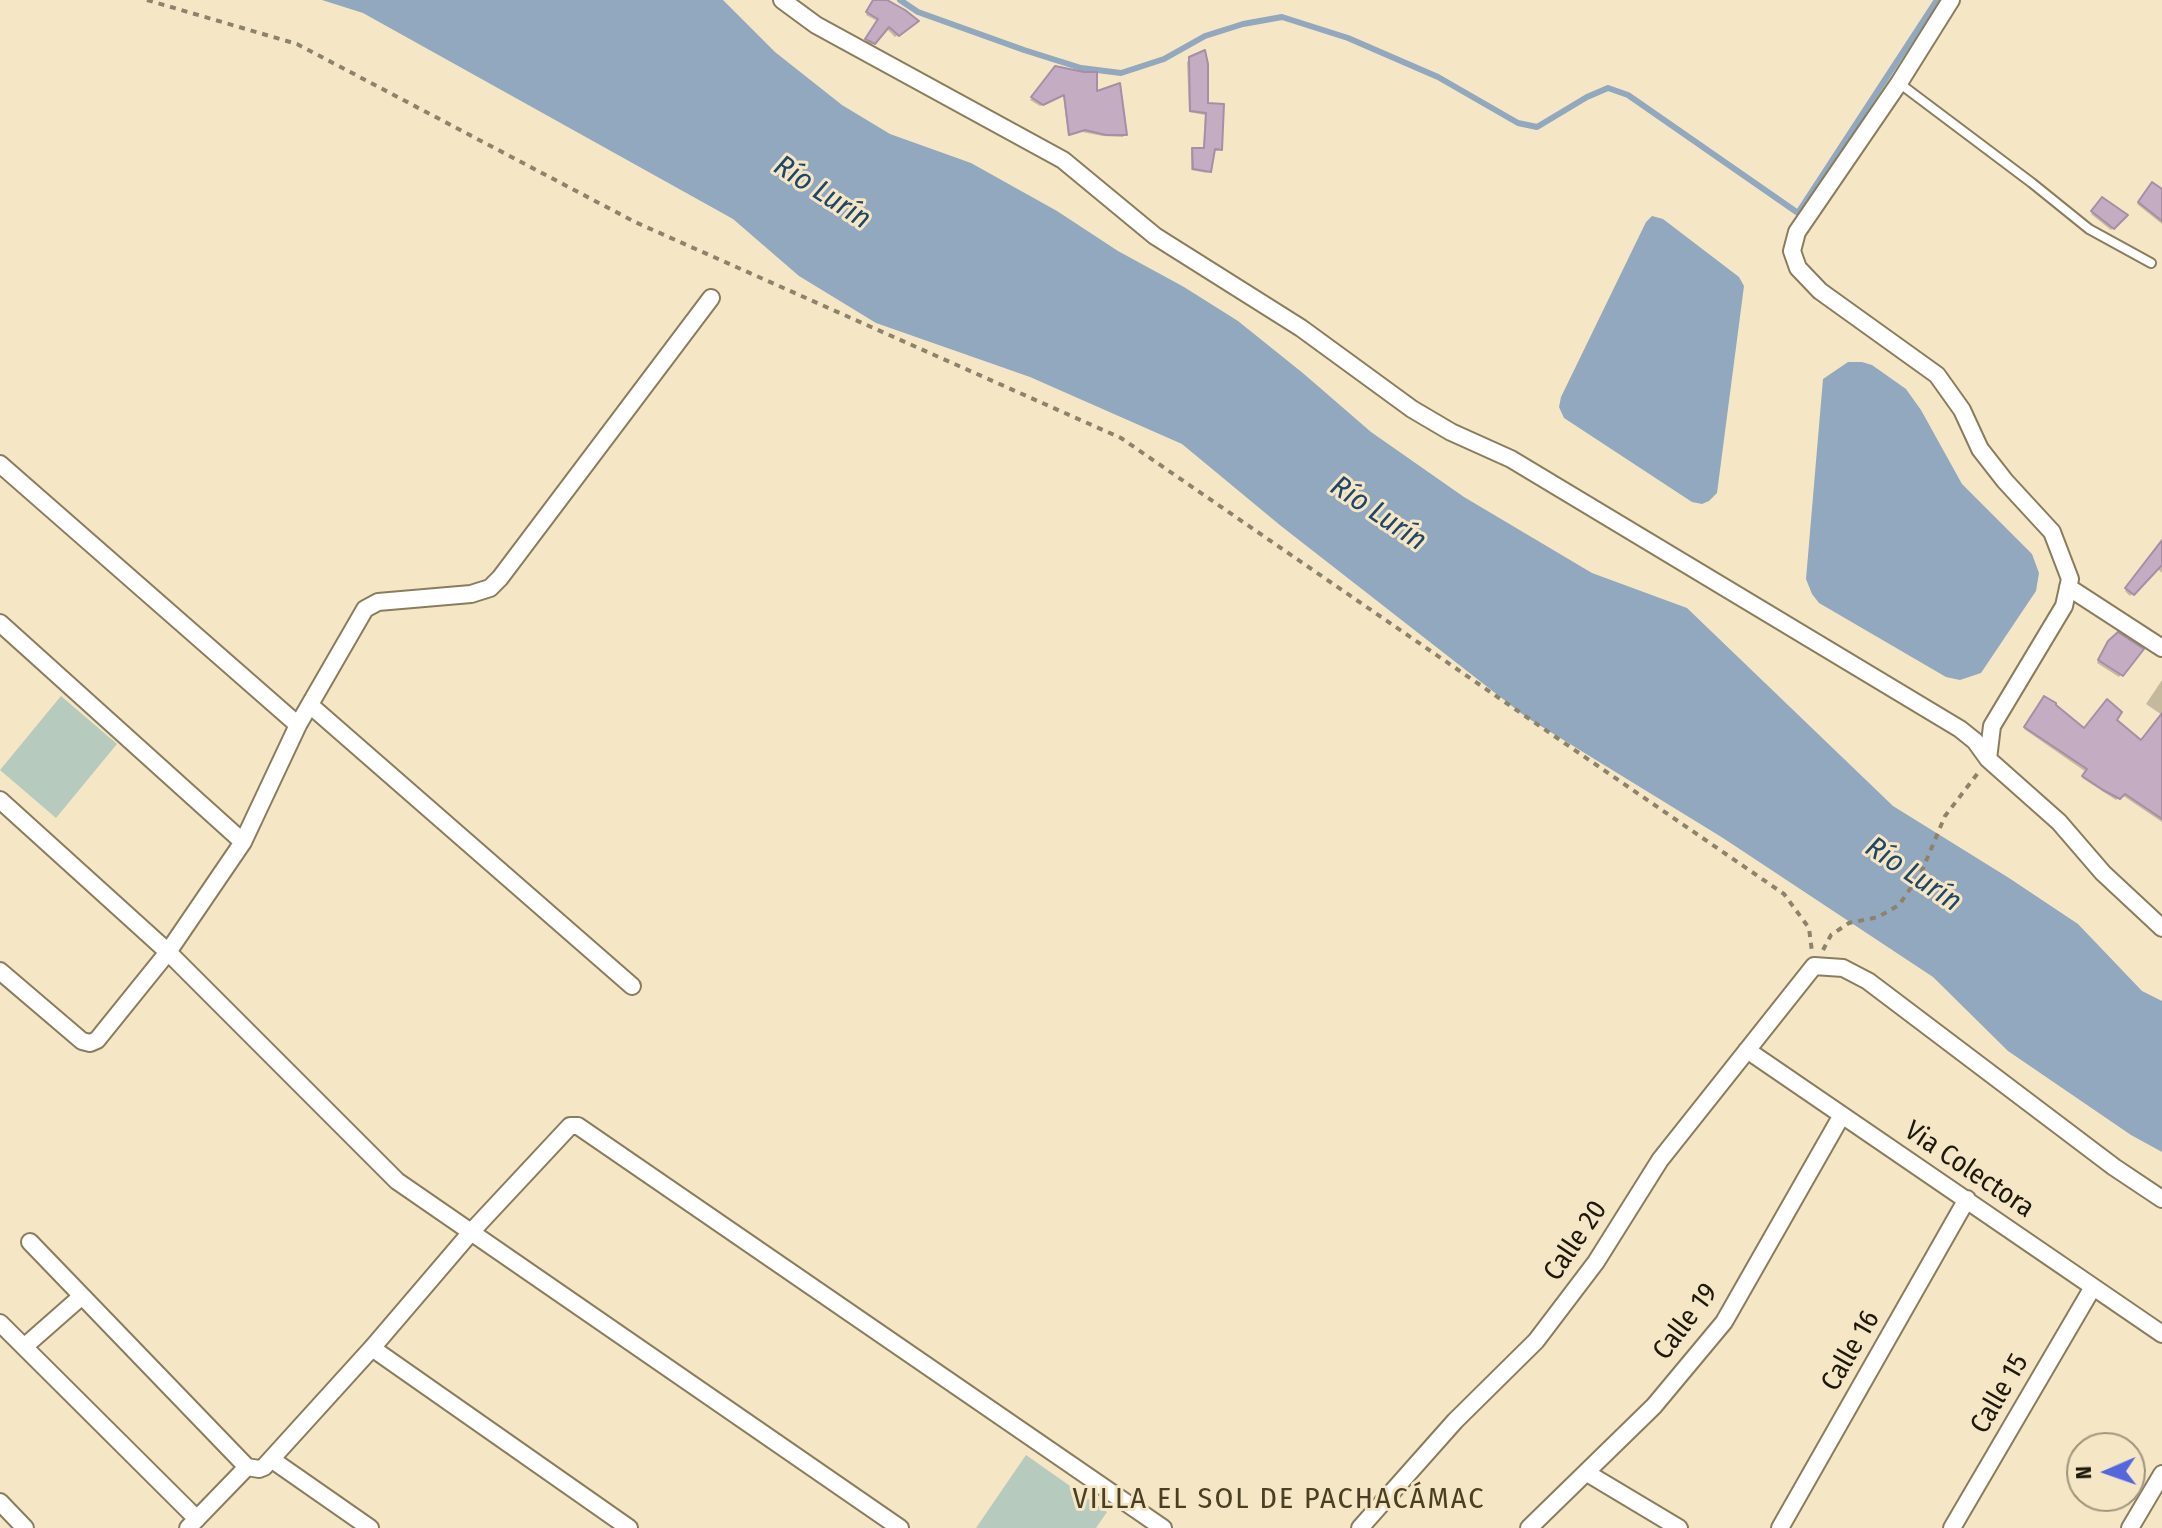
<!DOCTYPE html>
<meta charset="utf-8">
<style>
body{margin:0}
#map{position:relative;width:2162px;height:1528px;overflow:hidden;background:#f5e7c5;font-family:"Fira Sans Condensed",sans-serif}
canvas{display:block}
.north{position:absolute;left:2066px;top:1432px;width:80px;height:80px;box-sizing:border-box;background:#f5e7c5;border:2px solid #9f947b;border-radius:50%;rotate:268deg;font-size:22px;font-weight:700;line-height:32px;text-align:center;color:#1d180c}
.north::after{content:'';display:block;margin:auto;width:28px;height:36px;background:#5467dd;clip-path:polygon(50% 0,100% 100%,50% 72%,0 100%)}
</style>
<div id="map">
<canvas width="2162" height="1528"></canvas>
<div class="north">N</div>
</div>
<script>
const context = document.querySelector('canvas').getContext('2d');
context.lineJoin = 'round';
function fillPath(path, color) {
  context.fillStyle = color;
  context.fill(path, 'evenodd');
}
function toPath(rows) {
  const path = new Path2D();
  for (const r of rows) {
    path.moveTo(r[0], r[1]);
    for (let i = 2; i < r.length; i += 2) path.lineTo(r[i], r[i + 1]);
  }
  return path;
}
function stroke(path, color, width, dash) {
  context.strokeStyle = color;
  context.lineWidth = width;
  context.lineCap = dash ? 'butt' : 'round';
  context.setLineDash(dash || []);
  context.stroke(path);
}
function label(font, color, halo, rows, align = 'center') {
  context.font = font + ' "Fira Sans Condensed",sans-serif';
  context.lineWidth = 6;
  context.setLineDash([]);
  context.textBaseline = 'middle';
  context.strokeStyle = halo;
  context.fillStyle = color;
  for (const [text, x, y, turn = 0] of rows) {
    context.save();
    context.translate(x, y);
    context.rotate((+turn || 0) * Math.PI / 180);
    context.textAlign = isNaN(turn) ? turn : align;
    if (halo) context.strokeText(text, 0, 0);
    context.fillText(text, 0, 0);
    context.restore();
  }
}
fillPath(toPath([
 [61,696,117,744,56,818,0,770],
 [1026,1455,1107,1512,1096,1528,976,1528]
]), '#b6cabd');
fillPath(toPath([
 [322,0,723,0,775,52,842,105,890,134,971,163,1057,211,1118,251,1184,287,1238,321,1304,374,1371,432,1464,497,1592,573,1687,608,1893,806,2009,878,2078,924,2142,991,2162,1001,2162,1152,2131,1135,2008,1051,1933,977,1723,838,1526,717,1281,526,1182,444,1030,377,876,323,799,276,733,219,363,13],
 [1652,216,1663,219,1739,277,1744,286,1717,493,1709,501,1702,504,1692,502,1564,418,1559,407,1561,397,1646,222],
 [1848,362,1862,362,1872,365,1906,389,1921,410,1962,484,2032,554,2039,573,2036,591,1981,673,1960,680,1946,677,1819,603,1812,594,1806,579,1823,379]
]), '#91a8bf');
fillPath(toPath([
 [874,0,878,0,916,21,895,37,886,28,871,45,866,42,877,21,866,15],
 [1190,59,1220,149,1218,151,1213,151,1207,173,1191,170,1191,152,1193,150,1203,150,1205,115,1189,112,1187,62],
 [1056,68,1095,94,1124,135,1123,137,1103,136,1082,132,1068,136,1063,95,1040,106,1030,100],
 [2152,184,2162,192,2162,224,2137,204],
 [2102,200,2125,215,2111,230,2091,214],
 [2162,542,2162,573,2157,568,2130,596,2125,591],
 [2106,646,2141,650,2119,677,2097,663],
 [2162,680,2162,715,2146,704],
 [2042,700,2084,731,2114,720,2141,742,2162,716,2162,822,2122,795,2116,800,2082,778,2086,772,2024,729]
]), '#0003');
stroke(toPath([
 [900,0,918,12,1024,50,1081,68,1121,73,1164,59,1205,36,1243,24,1282,17,1348,38,1438,77,1518,123,1537,127,1587,97,1608,88,1628,95,1798,213,1937,0]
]), '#91a8bf', 6);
const building = toPath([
 [873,0,887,0,905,10,919,21,899,36,889,27,875,44,865,39,878,19,866,12,873,0],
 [1205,50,1208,64,1208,103,1224,104,1222,150,1215,149,1211,172,1193,169,1192,148,1204,148,1206,113,1190,111,1189,57,1205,50],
 [1055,66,1084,72,1097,72,1097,91,1120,83,1127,135,1106,135,1085,130,1069,135,1064,95,1043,105,1031,97,1055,66],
 [2152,182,2162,189,2162,221,2138,202,2152,182],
 [2102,197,2128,215,2114,229,2091,211,2102,197],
 [2162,540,2162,565,2134,595,2125,588,2162,540],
 [2118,632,2144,649,2123,676,2098,660,2108,641,2118,632],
 [2044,696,2056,703,2056,705,2084,728,2107,699,2122,712,2117,720,2141,740,2162,713,2162,819,2125,794,2120,799,2103,790,2082,776,2087,769,2024,727,2044,696]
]);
fillPath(building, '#c4acc3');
stroke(building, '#a78ea7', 2);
const lane = toPath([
 [1899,83,2032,183,2089,229,2151,263]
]);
const street = toPath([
 [782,0,816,25,1063,160,1155,236,1301,328,1412,409,1451,432,1511,459,1960,729,1975,741,1988,759,2059,822,2103,873,2162,928],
 [1951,0,1899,83,1797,232,1792,251,1798,268,1820,291,1937,375,1962,410,1980,449,2005,481,2052,532,2070,579,2064,606,1992,726,1988,759],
 [0,464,298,725],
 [2068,587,2162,648],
 [0,623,243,842],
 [310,705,632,986],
 [0,800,168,952,397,1181,900,1528],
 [0,971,82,1041,90,1043,97,1040,168,952,243,842,298,725,365,609,378,602,471,594,490,588,500,578,711,298],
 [1747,1050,2162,1334],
 [30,1242,247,1467,259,1469,264,1467,372,1348,472,1231,570,1126,578,1126,1163,1528],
 [0,1323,197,1519],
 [24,1347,82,1296],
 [372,1348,629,1528],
 [271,1459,370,1528],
 [1587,1473,1679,1528],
 [0,1502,25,1528],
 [188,1528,247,1467],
 [1360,1528,1455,1421,1536,1341,1596,1262,1660,1160,1814,966,1843,968,1868,981,2114,1167,2162,1199],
 [1529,1528,1654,1406,1724,1322,1842,1115],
 [1780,1528,1967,1199],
 [1952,1528,2093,1287],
 [2130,1528,2162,1474]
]);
stroke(lane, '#897d5e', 12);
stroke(street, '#897d5e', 20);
stroke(toPath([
 [147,0,297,44,635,222,1121,438,1784,894,1809,928,1812,952],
 [1823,950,1831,935,1849,923,1878,917,1899,905,1921,873,1945,816,1978,773]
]), '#8d836c', 4, [6, 6]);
stroke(lane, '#fff', 8);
stroke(street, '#fff', 16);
label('28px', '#1d180c', '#f5e7c5', [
 ["Via Colectora",1969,1170,34],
 ["Calle 20",1576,1241,-56],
 ["Calle 19",1686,1322,-53],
 ["Calle 16",1851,1351,-60],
 ["Calle 15",2000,1394,-60]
]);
label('italic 30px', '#1f4567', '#f5e7c5', [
 ["Río Lurín",822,193,33],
 ["Río Lurín",1378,514,34],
 ["Río Lurín",1913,875,34]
]);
context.letterSpacing = '2px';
label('30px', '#4a3f22', '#f5e7c5', [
 ["VILLA EL SOL DE PACHACÁMAC",1279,1500]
]);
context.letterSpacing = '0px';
</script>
